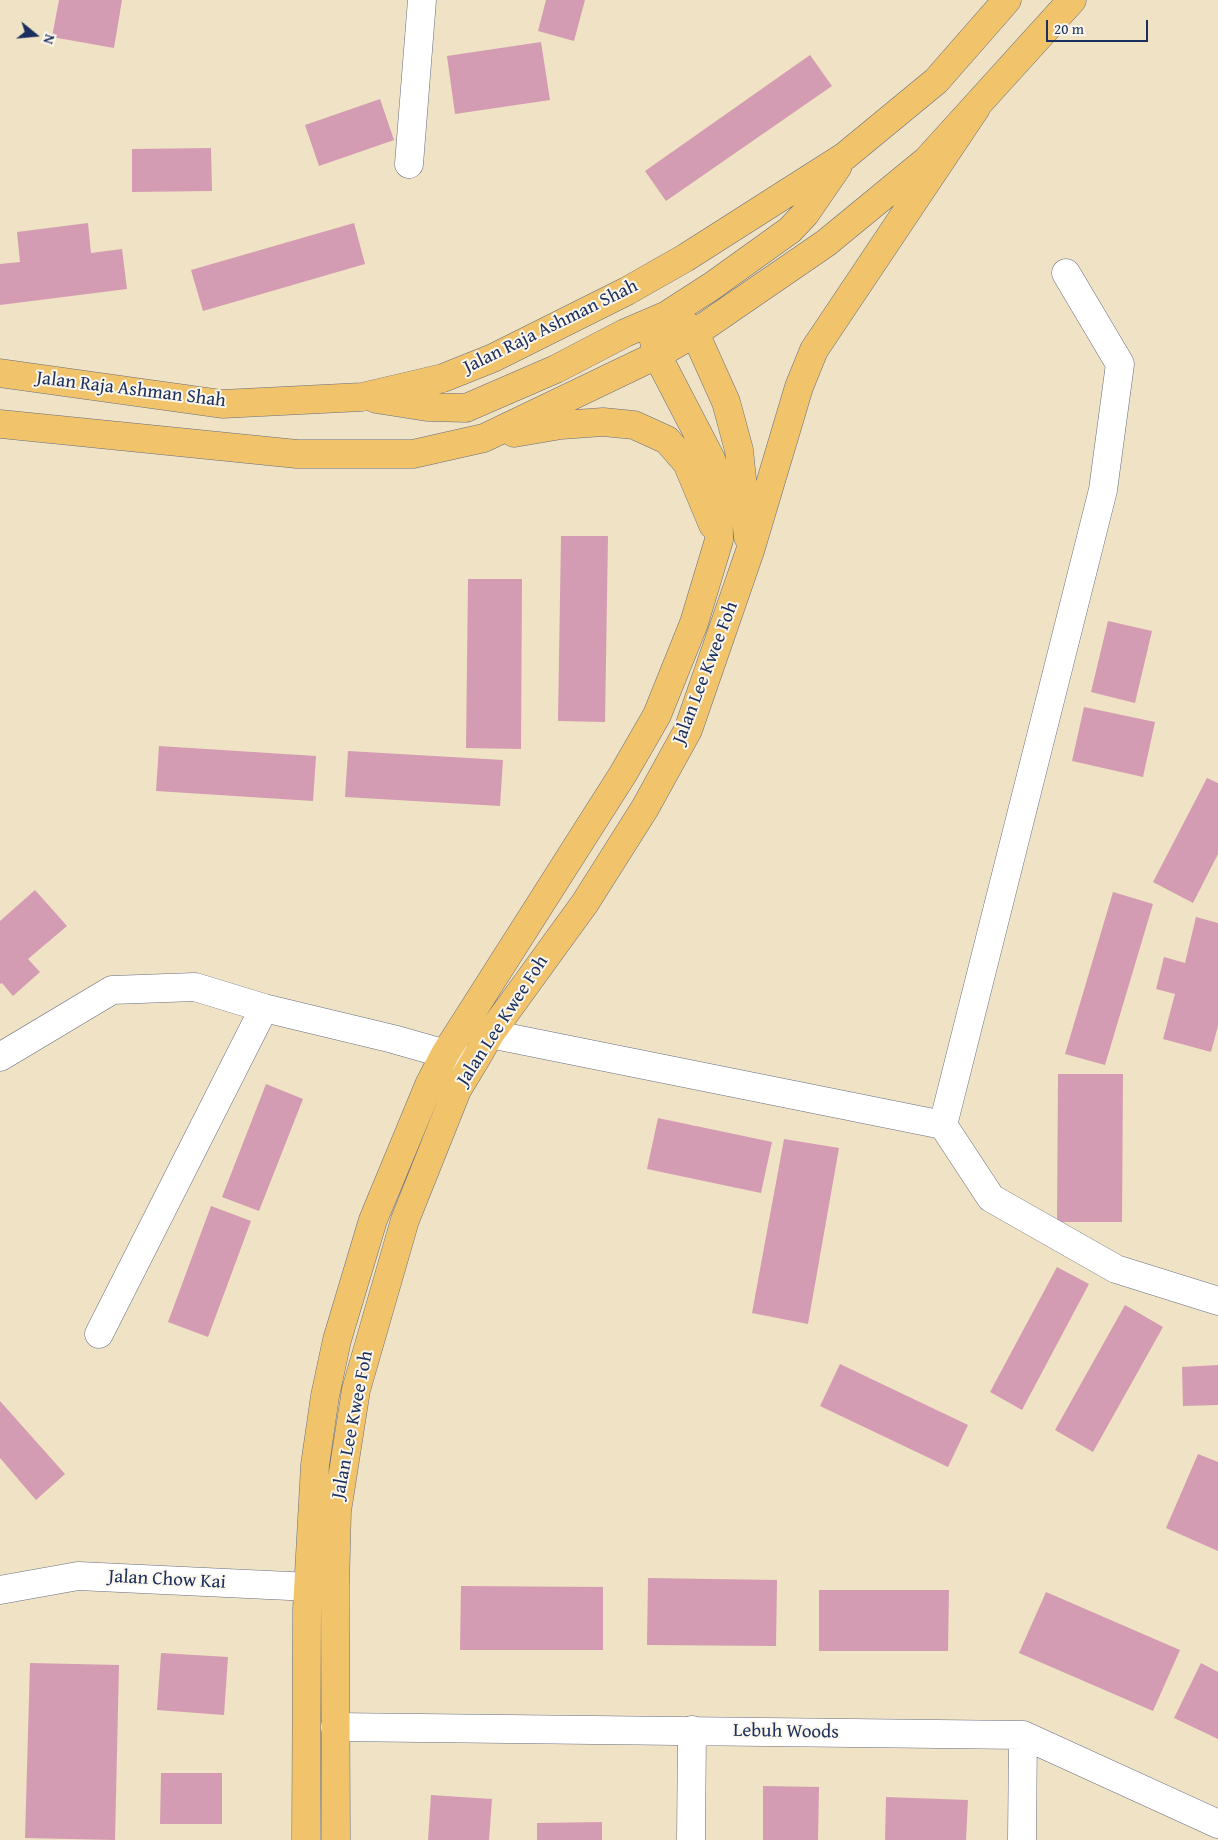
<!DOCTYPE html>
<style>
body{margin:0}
#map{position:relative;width:1218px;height:1840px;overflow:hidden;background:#f0e2c4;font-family:"Gentium Book Plus",serif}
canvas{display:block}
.north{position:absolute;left:10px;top:10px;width:50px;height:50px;-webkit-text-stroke:4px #fbf7ec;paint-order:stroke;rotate:107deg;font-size:14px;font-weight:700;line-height:20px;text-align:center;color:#1b2f5e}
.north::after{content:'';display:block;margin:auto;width:18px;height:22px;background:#1b2f5e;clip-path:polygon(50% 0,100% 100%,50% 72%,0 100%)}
.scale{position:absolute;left:1046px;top:20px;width:102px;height:22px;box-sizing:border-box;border:2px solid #1b2f5e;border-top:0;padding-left:6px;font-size:15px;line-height:18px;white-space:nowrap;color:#1b2f5e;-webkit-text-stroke:4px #fbf7ec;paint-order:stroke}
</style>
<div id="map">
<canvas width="1218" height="1840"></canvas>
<div class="north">N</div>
<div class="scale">20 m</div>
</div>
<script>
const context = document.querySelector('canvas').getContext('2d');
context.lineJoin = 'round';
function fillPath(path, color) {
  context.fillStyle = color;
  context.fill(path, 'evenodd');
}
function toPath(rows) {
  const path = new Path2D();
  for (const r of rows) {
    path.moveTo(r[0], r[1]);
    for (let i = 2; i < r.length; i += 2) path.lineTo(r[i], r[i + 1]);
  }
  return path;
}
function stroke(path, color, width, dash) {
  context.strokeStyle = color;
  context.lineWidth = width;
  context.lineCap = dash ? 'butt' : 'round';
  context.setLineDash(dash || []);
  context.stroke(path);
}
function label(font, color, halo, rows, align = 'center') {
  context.font = font + ' "Gentium Book Plus",serif';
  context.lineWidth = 4;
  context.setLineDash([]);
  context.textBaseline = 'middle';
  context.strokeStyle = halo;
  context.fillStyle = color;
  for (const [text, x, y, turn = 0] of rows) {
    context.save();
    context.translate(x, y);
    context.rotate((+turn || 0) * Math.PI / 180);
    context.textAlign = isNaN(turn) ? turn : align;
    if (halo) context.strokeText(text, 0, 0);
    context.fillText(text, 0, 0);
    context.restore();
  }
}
fillPath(toPath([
 [59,0,122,0,114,48,52,37],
 [546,0,585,0,574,41,538,31],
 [541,42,550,100,455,114,447,56],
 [810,55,832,86,666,201,645,171],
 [380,99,394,140,319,166,305,125],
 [211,148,212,191,132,192,132,149],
 [88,223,91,253,122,249,127,289,0,305,0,264,20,262,17,232],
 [354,223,365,264,203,311,191,270],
 [561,536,608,536,605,722,558,721],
 [468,579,522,579,521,749,466,748],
 [1108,621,1152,631,1135,703,1091,692],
 [1084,707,1155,722,1143,777,1072,761],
 [159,746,316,756,313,801,156,791],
 [348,751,503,760,500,806,345,797],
 [1207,778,1218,783,1218,854,1193,903,1153,882],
 [35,890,67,926,28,959,40,972,13,996,2,983,0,984,0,921],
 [1113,892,1153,904,1105,1065,1065,1054],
 [1196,917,1218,923,1218,1026,1211,1052,1163,1039,1175,994,1156,989,1164,957,1185,963],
 [1058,1074,1123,1074,1122,1222,1057,1222],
 [266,1084,303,1099,259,1211,222,1197],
 [658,1118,772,1142,761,1193,647,1169],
 [784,1139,839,1148,808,1324,752,1313],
 [211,1206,251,1221,208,1337,168,1322],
 [1057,1267,1089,1284,1022,1410,990,1392],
 [1125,1305,1163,1327,1093,1452,1055,1430],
 [840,1364,968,1425,948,1467,820,1406],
 [1218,1365,1218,1405,1183,1406,1182,1367],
 [0,1401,65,1474,36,1500,0,1458],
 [1198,1454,1218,1462,1218,1551,1166,1528],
 [648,1578,777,1580,776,1646,647,1645],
 [461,1586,603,1587,603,1650,460,1650],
 [819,1590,949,1590,948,1651,819,1651],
 [1046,1592,1180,1650,1153,1711,1019,1653],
 [161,1653,228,1657,224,1715,157,1710],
 [30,1663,119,1665,115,1840,25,1838],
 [1201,1663,1218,1672,1218,1739,1174,1718],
 [161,1773,222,1773,222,1824,160,1824],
 [763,1786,819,1787,818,1840,763,1840],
 [431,1795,492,1799,489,1840,428,1840],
 [886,1797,968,1800,966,1840,885,1840],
 [602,1822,602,1840,537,1840,537,1823]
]), '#d49cb2');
const minor = toPath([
 [409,164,422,0],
 [468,1027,490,1034,943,1125,991,1198,1116,1269,1218,1301],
 [0,1057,112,990,195,987,264,1008,393,1039,467,1060],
 [943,1125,1103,490,1120,364,1066,273],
 [99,1334,264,1008],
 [0,1590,78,1576,332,1588],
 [335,1727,1023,1735,1218,1824],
 [691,1840,692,1730],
 [1022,1840,1023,1735]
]);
const major = toPath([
 [683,322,695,333,726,402,739,450,748,537],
 [0,373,222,404,362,397,443,378,493,358,627,291,685,258,845,156,936,81,1007,0],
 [376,399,427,407,466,408,556,369,625,333,667,315,712,286,790,230,805,214,838,166],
 [0,424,297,454,413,454,484,438,657,355,695,333,826,243,927,160,1072,0],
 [514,433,561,425,603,422,634,425,667,440,687,463,713,525],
 [306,1840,307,1609,315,1465,325,1396,337,1340,373,1220,429,1085,445,1054,623,774,657,715,694,623,719,540,718,481,711,459,657,355,654,341,656,332,667,315],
 [336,1840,335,1588,337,1511,356,1390,405,1220,457,1090,474,1062,490,1034,585,903,645,808,688,730,750,551,799,387,814,350,976,108]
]);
stroke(minor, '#666e82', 29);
stroke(major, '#666e82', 29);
stroke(minor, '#fff', 28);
stroke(major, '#f1c36a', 28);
label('19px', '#1b2f5e', '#fbf7ec', [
 ["Jalan Raja Ashman Shah",551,327,-26],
 ["Jalan Raja Ashman Shah",131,390,7],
 ["Jalan Lee Kwee Foh",706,673,-69],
 ["Jalan Lee Kwee Foh",503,1021,-57],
 ["Jalan Lee Kwee Foh",353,1425,-79],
 ["Jalan Chow Kai",167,1580,3],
 ["Lebuh Woods",786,1732,1]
]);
</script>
